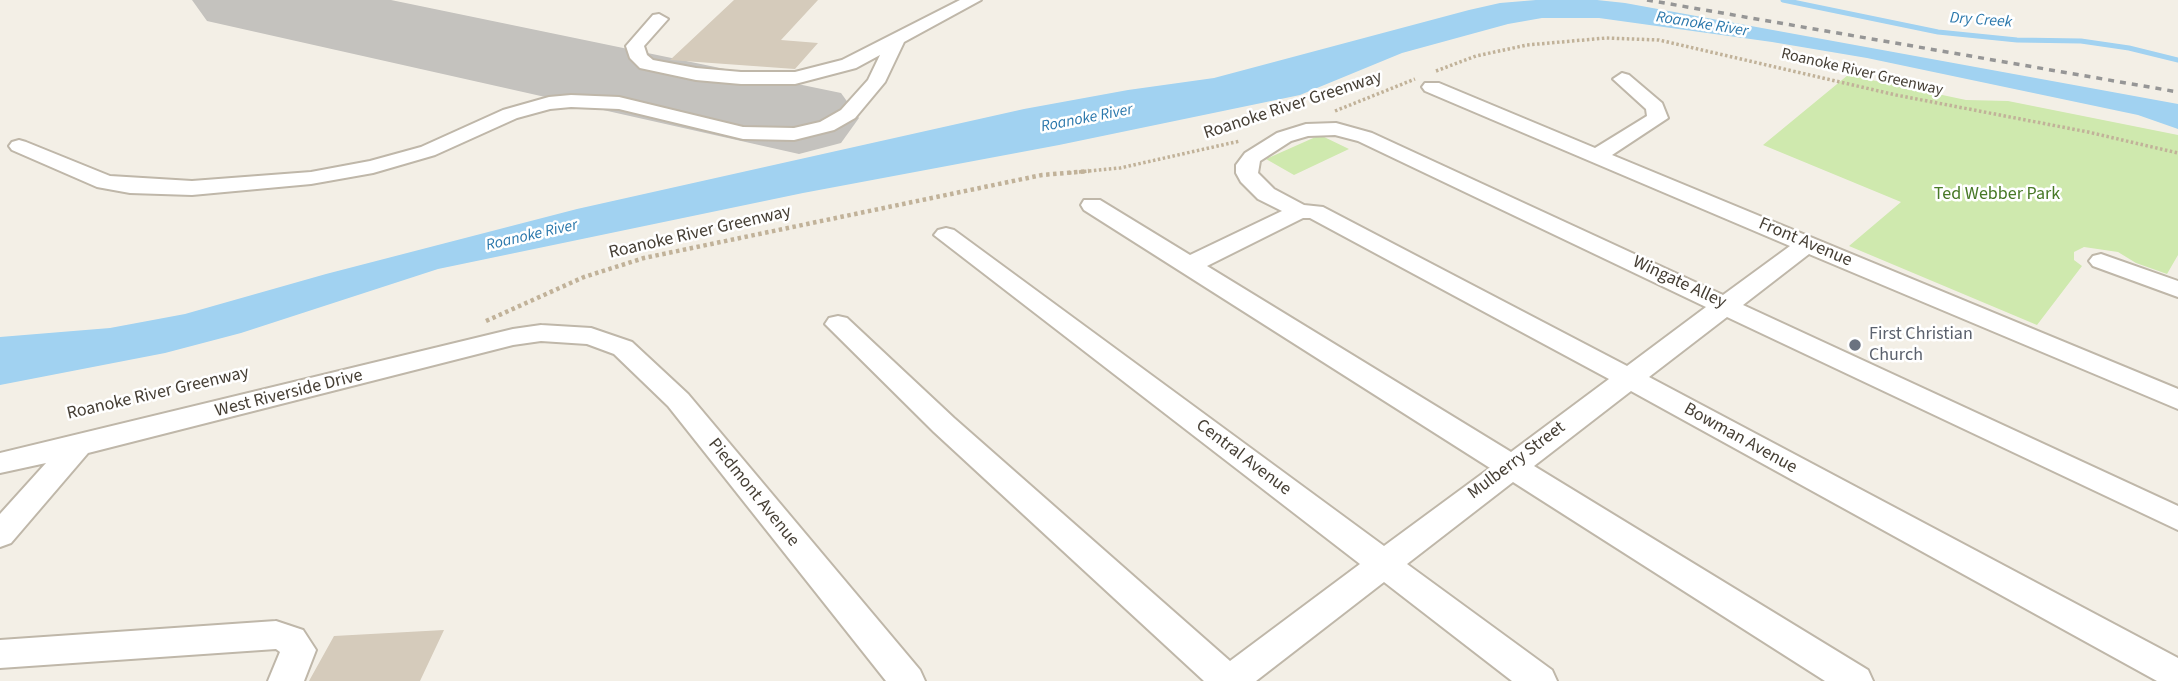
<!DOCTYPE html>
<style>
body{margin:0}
canvas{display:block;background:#f3efe6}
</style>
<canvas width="2178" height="681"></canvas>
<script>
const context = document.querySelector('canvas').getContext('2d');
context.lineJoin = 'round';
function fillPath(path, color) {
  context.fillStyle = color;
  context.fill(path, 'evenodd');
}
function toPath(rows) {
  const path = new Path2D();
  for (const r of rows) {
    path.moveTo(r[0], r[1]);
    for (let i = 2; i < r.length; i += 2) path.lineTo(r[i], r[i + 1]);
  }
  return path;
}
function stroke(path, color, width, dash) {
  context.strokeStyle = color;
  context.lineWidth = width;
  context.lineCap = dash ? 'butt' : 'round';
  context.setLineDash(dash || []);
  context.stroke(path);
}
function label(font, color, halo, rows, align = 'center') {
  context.font = font + ' "Source Sans 3",sans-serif';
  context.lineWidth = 5;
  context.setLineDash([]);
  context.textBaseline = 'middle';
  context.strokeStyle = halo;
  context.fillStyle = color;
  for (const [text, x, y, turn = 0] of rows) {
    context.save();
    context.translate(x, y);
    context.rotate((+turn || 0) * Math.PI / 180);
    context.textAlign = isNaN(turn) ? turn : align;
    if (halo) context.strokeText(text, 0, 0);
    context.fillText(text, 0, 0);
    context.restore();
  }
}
fillPath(toPath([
 [1848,75,1966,100,2008,101,2178,135,2178,255,2167,274,2136,263,2118,252,2084,247,2074,252,2074,260,2082,266,2037,325,1849,246,1901,202,1763,145],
 [1320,135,1349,149,1294,175,1266,159]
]), '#cfe9ae');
fillPath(toPath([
 [1536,0,1597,0,1625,3,2178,104,2178,129,2138,115,1867,58,1772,42,1599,18,1542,18,1508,24,1402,53,1300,95,1059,145,803,193,438,269,241,333,165,353,0,385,0,337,110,328,185,314,326,274,577,209,1024,109,1128,90,1214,78,1469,10,1500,3]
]), '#a1d2f1');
stroke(toPath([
 [1783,0,1938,32,2017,40,2081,41,2129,48,2178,60]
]), '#a1d2f1', 5);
fillPath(toPath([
 [192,0,391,0,841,93,859,118,841,143,799,154,207,21,192,0]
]), '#c4c2be');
fillPath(toPath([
 [734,0,818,0,781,40,818,43,795,69,670,60],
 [444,630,420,681,309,681,334,636]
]), '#d5cbbb');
const minor = toPath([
 [960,0,981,0,904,42,885,82,855,118,834,130,794,140,743,139,619,109,571,107,550,109,517,118,435,155,373,173,311,184,192,195,130,193,97,187,12,150,9,146,12,142,19,140,26,142,110,176,192,181,311,172,370,161,421,147,503,110,549,97,571,95,619,97,743,127,794,128,820,122,841,110,868,80,880,55,856,68,795,84,741,84,696,80,640,68,630,58,626,46,653,15,659,14,668,19,644,46,647,55,653,60,696,68,741,72,795,72,842,60,960,0],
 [1622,73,1629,75,1662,103,1668,118,1612,155,2178,389,2178,409,1809,254,1743,305,2178,506,2178,530,1727,317,1649,377,2178,658,2178,681,2157,681,1631,391,1534,466,1868,670,1873,681,1825,681,1513,482,1407,564,1552,670,1557,681,1512,681,1384,582,1256,681,1204,681,934,432,825,324,829,318,838,316,847,318,954,418,1230,661,1360,564,934,235,938,230,946,228,954,230,1384,546,1490,468,1084,210,1081,205,1084,200,1100,200,1190,255,1282,211,1258,199,1241,182,1236,173,1236,165,1245,153,1277,133,1306,124,1336,123,1372,133,1723,295,1790,246,1425,91,1422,87,1425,83,1439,83,1595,148,1647,116,1646,109,1613,79,1622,73],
 [1335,135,1358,141,1706,307,1627,366,1323,207,1304,205,1274,189,1258,173,1260,161,1291,141,1308,136,1335,135],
 [1303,218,1310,218,1609,379,1511,452,1207,266,1303,218],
 [2101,254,2178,281,2178,297,2093,266,2089,261,2093,256,2101,254],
 [541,325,591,328,632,342,688,394,920,670,925,681,886,681,668,406,614,354,587,344,541,341,513,345,88,453,11,543,0,547,0,514,46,463,0,473,0,453,513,329,541,325],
 [276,621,303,630,316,650,304,681,268,681,280,652,276,649,0,668,0,640,276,621]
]);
stroke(minor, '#bfb7a9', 4);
stroke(toPath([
 [1436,71,1476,56,1527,45,1606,38,1659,40,1896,95,2088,132,2178,153],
 [1335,111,1415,79],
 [1069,173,1120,168,1240,141]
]), '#c1b299', 3.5, [2.5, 2.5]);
stroke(toPath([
 [486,321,584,277,644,258,1042,175,1089,171]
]), '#c1b299', 4.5, [3.5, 3.5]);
fillPath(minor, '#fff');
stroke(toPath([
 [1647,0,2178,92]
]), '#969696', 3.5, [6, 6]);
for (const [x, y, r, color] of [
 [1855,345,7,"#6b7280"]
]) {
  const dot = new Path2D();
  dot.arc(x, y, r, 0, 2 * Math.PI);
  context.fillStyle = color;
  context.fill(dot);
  stroke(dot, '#fff', 2.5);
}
label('italic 16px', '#2b78ac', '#fff', [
 ["Dry Creek",1981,21,4],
 ["Roanoke River",1702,25,9],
 ["Roanoke River",1087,119,-11],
 ["Roanoke River",532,236,-13]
]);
label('16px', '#463f35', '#fff', [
 ["Roanoke River Greenway",1862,73,13]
]);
label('18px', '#463f35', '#fff', [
 ["Roanoke River Greenway",1293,106,-18],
 ["Roanoke River Greenway",700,233,-13],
 ["Front Avenue",1805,243,23],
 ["Wingate Alley",1679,283,25],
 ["Roanoke River Greenway",158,394,-13],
 ["West Riverside Drive",289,394,-14],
 ["Bowman Avenue",1740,439,29],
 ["Central Avenue",1243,458,37],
 ["Mulberry Street",1517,461,-37],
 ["Piedmont Avenue",753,493,51]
]);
label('18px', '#487927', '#fff', [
 ["Ted Webber Park",1997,195]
]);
label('18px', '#5b616d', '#fff', [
 ["First Christian",1869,335],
 ["Church",1869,356]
], 'left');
</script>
